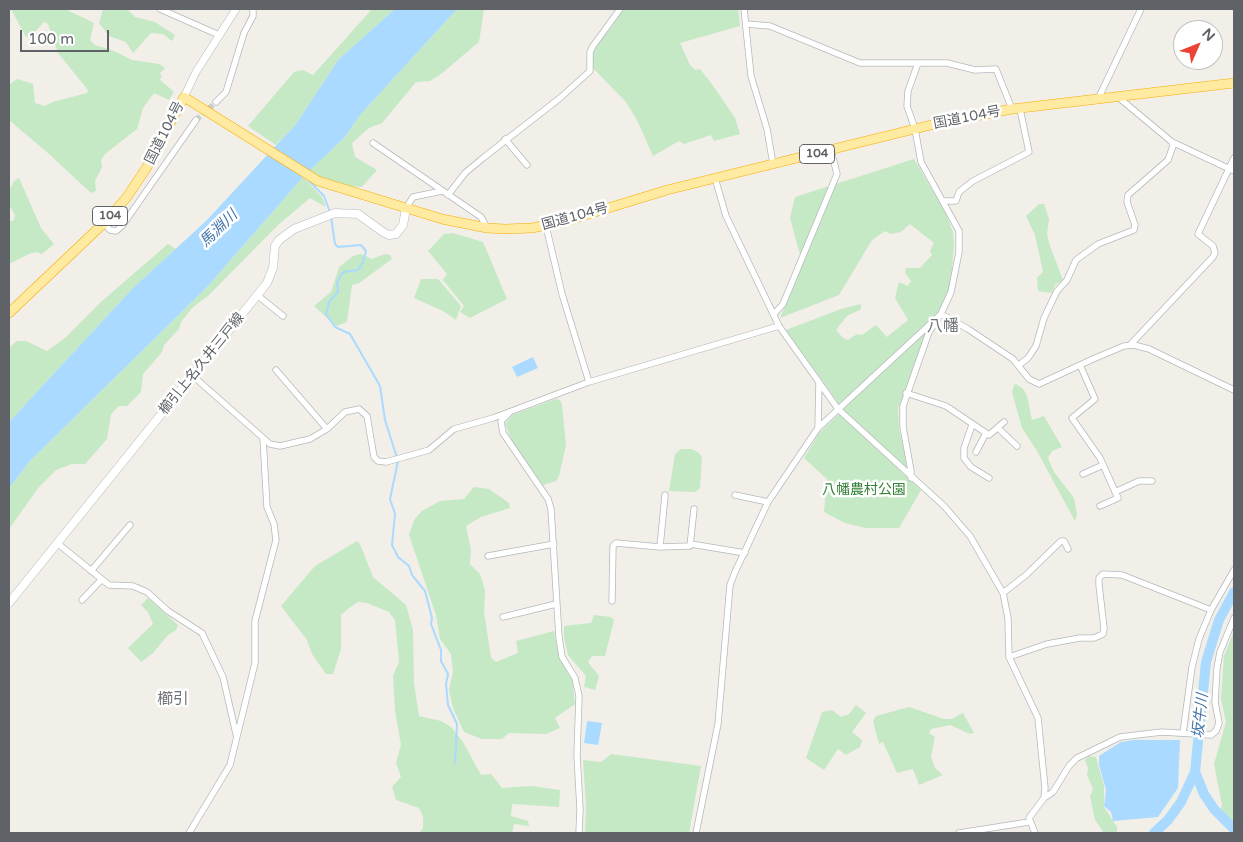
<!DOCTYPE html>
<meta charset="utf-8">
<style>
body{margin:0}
#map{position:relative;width:1243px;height:842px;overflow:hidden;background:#f1efe8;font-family:"Varela Round",sans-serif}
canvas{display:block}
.frame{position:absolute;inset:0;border:10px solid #5f6368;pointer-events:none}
.north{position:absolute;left:1173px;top:20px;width:50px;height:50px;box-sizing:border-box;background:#fff;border:1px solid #bfc1c3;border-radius:50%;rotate:46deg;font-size:14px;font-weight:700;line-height:20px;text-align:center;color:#5f6368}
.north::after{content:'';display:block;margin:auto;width:18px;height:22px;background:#ea4335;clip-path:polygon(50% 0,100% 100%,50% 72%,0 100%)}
.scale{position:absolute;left:20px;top:30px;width:89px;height:22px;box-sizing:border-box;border:2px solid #5f6368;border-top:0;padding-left:6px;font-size:15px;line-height:18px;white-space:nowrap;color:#5f6368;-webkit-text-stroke:4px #fff;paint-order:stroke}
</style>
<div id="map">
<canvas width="1243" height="842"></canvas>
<div class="frame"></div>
<div class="north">N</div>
<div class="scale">100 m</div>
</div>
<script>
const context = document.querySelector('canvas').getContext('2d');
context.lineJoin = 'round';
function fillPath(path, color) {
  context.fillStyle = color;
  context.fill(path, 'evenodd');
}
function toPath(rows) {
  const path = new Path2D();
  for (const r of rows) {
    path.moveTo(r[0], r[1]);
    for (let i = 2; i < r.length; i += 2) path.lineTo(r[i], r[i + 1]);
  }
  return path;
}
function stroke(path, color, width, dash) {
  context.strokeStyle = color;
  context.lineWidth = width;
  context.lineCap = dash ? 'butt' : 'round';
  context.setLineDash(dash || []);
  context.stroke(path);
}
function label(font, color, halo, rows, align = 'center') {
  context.font = font + ' "Varela Round","Noto Sans JP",sans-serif';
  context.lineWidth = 5;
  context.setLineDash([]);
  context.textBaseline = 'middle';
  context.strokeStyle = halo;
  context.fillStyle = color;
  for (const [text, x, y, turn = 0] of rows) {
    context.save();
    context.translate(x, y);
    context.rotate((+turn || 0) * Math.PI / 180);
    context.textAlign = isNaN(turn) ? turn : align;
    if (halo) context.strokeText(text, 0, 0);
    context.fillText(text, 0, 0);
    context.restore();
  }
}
fillPath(toPath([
 [11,9,65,9,94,23,90,40,95,45,114,51,132,60,159,64,165,68,160,73,162,77,159,79,174,92,169,100,154,93,143,108,137,129,105,154,101,160,102,167,95,181,96,191,91,193,49,154,9,120,9,85,17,79,33,84,35,103,44,106,53,102,87,93,88,90,58,53,48,24,44,22,32,35,26,37],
 [103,9,127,9,135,17,155,22,175,35,172,41,163,34,151,33,133,53,126,42,109,36,99,23],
 [372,9,395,9,338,60,296,124,276,145,248,126,294,72,303,70,313,75],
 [457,9,484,9,479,42,441,74,430,81,416,82,382,123,369,128,352,143,355,157,377,170,362,187,320,184,308,172,344,138,360,115],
 [623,9,738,9,740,26,680,43,690,65,695,70,700,69,714,87,735,118,740,134,714,141,711,135,684,144,679,141,653,156,637,120,626,102,592,67,592,53,595,47,613,25],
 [914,159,946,214,953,232,954,245,950,292,898,408,899,429,908,467,903,466,845,412,786,330,841,309,861,304,861,309,847,316,836,330,843,338,848,340,857,334,862,335,876,325,887,337,908,320,895,298,899,282,908,286,911,281,905,273,906,268,920,268,932,255,930,251,934,243,910,224,901,232,891,234,885,231,872,240,839,295,780,318,802,262,790,218,795,197],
 [303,177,322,197,326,207,310,198,278,225,208,296,193,307,181,322,179,329,164,345,162,352,143,374,141,392,127,406,119,406,111,414,107,439,85,464,72,464,56,470,39,487,9,529,9,488,30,461,208,286],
 [19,178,41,228,54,244,42,254,37,252,29,254,9,264,9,222,14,220,15,215,9,205,9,191,14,181],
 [1039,204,1044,204,1049,219,1047,234,1050,246,1063,280,1055,285,1052,293,1038,291,1037,278,1043,272,1035,235,1026,216],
 [453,233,483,242,507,299,470,318,460,312,464,306,443,280,447,274,428,251,444,234],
 [168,244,176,249,133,288,9,422,9,348,17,341,26,341,47,351,65,338,102,301],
 [361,254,372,259,385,254,390,255,392,259,359,283,352,285,347,322,336,326,314,306,331,292,339,267,353,256],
 [421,279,438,279,461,306,456,320,443,311,414,298],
 [1016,384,1023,389,1027,396,1032,420,1044,416,1062,447,1052,451,1048,458,1054,472,1074,498,1077,515,1075,521,1037,451,1022,428,1012,392,1014,385],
 [556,399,560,400,562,405,566,445,559,476,556,481,543,485,514,445,505,424,512,415],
 [839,414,921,490,899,528,866,528,845,523,824,512,827,479,804,458,819,433],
 [681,449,691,449,698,452,702,457,700,488,695,492,669,491,675,454],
 [474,487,489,489,509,503,510,508,481,517,466,526,471,550,470,564,480,574,485,591,484,612,491,658,496,662,518,653,516,641,554,631,559,657,572,680,575,704,555,718,560,728,546,734,509,733,502,739,482,739,464,732,453,708,449,690,453,672,451,654,440,639,436,615,409,535,414,520,422,511,440,501,464,499],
 [357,541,360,544,373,577,406,605,413,630,414,683,419,716,441,721,451,727,463,742,481,775,491,774,502,788,531,786,560,790,559,807,512,804,511,816,528,821,529,826,514,824,512,833,419,833,423,828,423,816,419,808,396,800,392,787,401,777,396,763,401,745,395,710,393,676,399,662,395,620,389,612,367,603,358,602,349,608,341,615,341,649,333,674,326,674,312,654,307,640,281,606,315,566],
 [148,598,178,625,176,630,168,635,153,653,141,662,128,648,153,624,148,612,141,605],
 [594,615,611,617,614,620,605,656,592,656,588,662,599,676,595,690,584,687,586,676,568,655,564,638,564,626,591,623],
 [1234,631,1234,825,1220,813,1222,805,1214,764,1226,722,1221,699,1224,656],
 [856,705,866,713,852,732,862,740,860,747,846,755,838,749,824,770,806,758,822,712,832,710,841,717,849,714],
 [909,707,944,719,952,719,963,713,974,733,970,734,950,725,931,729,929,733,935,737,931,757,935,768,943,775,919,785,913,769,897,773,883,742,879,744,873,721,876,716],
 [611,754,701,766,689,833,585,833,586,806,583,760,601,762],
 [1089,756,1096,757,1104,786,1104,807,1117,827,1117,833,1104,833,1095,820,1090,796,1093,789,1087,775,1088,768,1085,760]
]), '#c5e8c5');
fillPath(toPath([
 [395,9,457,9,360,115,344,138,303,177,208,286,30,461,9,488,9,422,133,288,206,221,296,124,338,60],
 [533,357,538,368,517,377,512,367],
 [587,721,602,723,598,745,584,743],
 [1133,740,1180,740,1178,788,1158,817,1113,821,1111,812,1104,806,1106,790,1099,765,1099,756,1121,742]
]), '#aadaff');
stroke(toPath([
 [308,180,324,196,330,212],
 [331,217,335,244,338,247,361,245,366,251,363,262,358,270,344,272,341,275,337,283,338,292,329,302,326,314,335,327,350,334,380,386,385,420,398,461,390,499,395,514,392,545,398,557,409,566,412,575,425,591,432,618,431,624,441,650,441,661,448,674,446,684,448,705,457,724,455,763]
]), '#aadaff', 2);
stroke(toPath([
 [1195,772,1204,794,1214,809,1234,829],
 [1154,833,1168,820,1181,802,1195,772,1206,662,1219,620,1234,592]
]), '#aadaff', 10);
stroke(toPath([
 [196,120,216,102]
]), '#ccccc8', 5.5, [5.5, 3]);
const minor = toPath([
 [160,9,219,35],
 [744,9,751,76,767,129,773,164],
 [746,24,770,26,860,63,947,63,975,70,996,69,1012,109],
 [1118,97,1172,142,1234,171],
 [1098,99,1141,9],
 [216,102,226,92,244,33,253,16,253,9],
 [505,139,527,165],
 [373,143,481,217,487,228],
 [715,178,726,216,779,326,838,409,944,506,970,536,1003,593,1008,618,1009,657,1038,718,1045,788,1044,798,1029,818,1035,833],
 [448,195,465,173,483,158,560,98,590,71,590,52,593,46,620,9],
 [943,201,956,201,959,192,973,181,1029,152,1020,109],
 [406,208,413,197,442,191],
 [104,223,110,230,116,231,122,226,196,120],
 [546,226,562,294,589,382],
 [257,295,283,316],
 [774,314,783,304,837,174,831,150],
 [1130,345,1213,257,1215,253,1213,246,1198,234,1234,158],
 [1019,365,1028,358,1036,346,1044,318,1057,291,1067,280,1076,260,1098,244,1134,230,1135,225,1127,202,1128,195,1168,160,1173,146,1172,142],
 [1080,365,1095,399,1072,418,1100,458,1118,498,1100,506],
 [276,370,327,429],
 [193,376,270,444,280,446,310,439,327,429,345,412,359,409,367,416,374,457,378,461,386,462,429,450,454,429,493,418,589,382,779,326],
 [906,393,946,406,989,435,1004,422],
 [509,413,501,421,503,433,548,499,551,509,559,637,562,657,575,678,579,696,577,755,580,809,579,833],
 [972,425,964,448,964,458,971,467,989,478],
 [818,428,819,382],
 [998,428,1017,446],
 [976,452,986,433],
 [1083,474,1103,465],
 [911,478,911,471,903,427,903,406,929,332,941,314,968,329,1013,359,1029,379,1039,384,1093,359,1124,346,1134,345,1149,349,1234,390],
 [1115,492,1139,481,1152,481],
 [735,495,768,502],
 [57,543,109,585,133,586,147,592,168,611,202,633,223,677,236,734],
 [691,544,745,553],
 [660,547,665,495],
 [488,556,554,544],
 [91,571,130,525],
 [1003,593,1026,575,1061,541,1064,541,1068,549],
 [82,600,101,580],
 [612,601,613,546,616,543,660,547,690,546,694,509],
 [503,617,556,604],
 [1009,657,1047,644,1080,638,1094,638,1103,634,1104,628,1099,585,1099,578,1103,574,1122,575,1211,610],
 [1183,733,1192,667,1199,639,1211,610,1234,570],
 [1044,798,1053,792,1069,766,1077,758,1120,737,1162,732,1211,735,1216,731,1219,723,1215,702,1217,668,1220,652,1234,618],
 [189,833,230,765,255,663,255,621,276,540,274,524,267,507,263,438],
 [696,833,718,724,730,585,735,572,768,502,818,428,941,314,951,292,959,252,959,231,921,162,915,129,907,106,908,91,918,63],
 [959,833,1029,822]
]);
const tertiary = toPath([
 [184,97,196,72,236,9]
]);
const secondary = toPath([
 [9,603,267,283,273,268,275,246,279,240,294,229,335,213,358,214,383,232,389,235,396,234,403,225,406,208]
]);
const trunk = toPath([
 [9,313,104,223,127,197,147,167,184,97,318,181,442,219,487,228,505,229,532,228,566,221,667,190,939,123,1012,109,1234,83]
]);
stroke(minor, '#b5b8bc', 7);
stroke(tertiary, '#b5b8bc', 8);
stroke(secondary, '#b6babf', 9);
stroke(trunk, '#f9ab00', 10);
stroke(minor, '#fff', 5.5);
stroke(tertiary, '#fff', 7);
stroke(secondary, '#fff', 8);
stroke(trunk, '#feeaa1', 9);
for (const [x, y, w] of [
 [817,154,35],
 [110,216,35]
]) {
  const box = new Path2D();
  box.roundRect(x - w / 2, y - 9.5, w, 19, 4);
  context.fillStyle = '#fff';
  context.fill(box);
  stroke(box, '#5f6368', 1);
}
label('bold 12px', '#5f6368', null, [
 ["104",817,154],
 ["104",110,216]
]);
label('14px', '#5f6368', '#fff', [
 ["国道104号",967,118,-11],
 ["国道104号",165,133,-63],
 ["国道104号",575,217,-15],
 ["櫛引上名久井三戸線",202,364,-51]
]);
label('14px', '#348238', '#fff', [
 ["八幡農村公園",864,490]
]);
label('italic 15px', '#4174aa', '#fff', [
 ["馬淵川",219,229,-44],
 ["坂牛川",1201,716,-84]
]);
label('16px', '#70757a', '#fff', [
 ["八幡",943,327],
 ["櫛引",173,700]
]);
</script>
